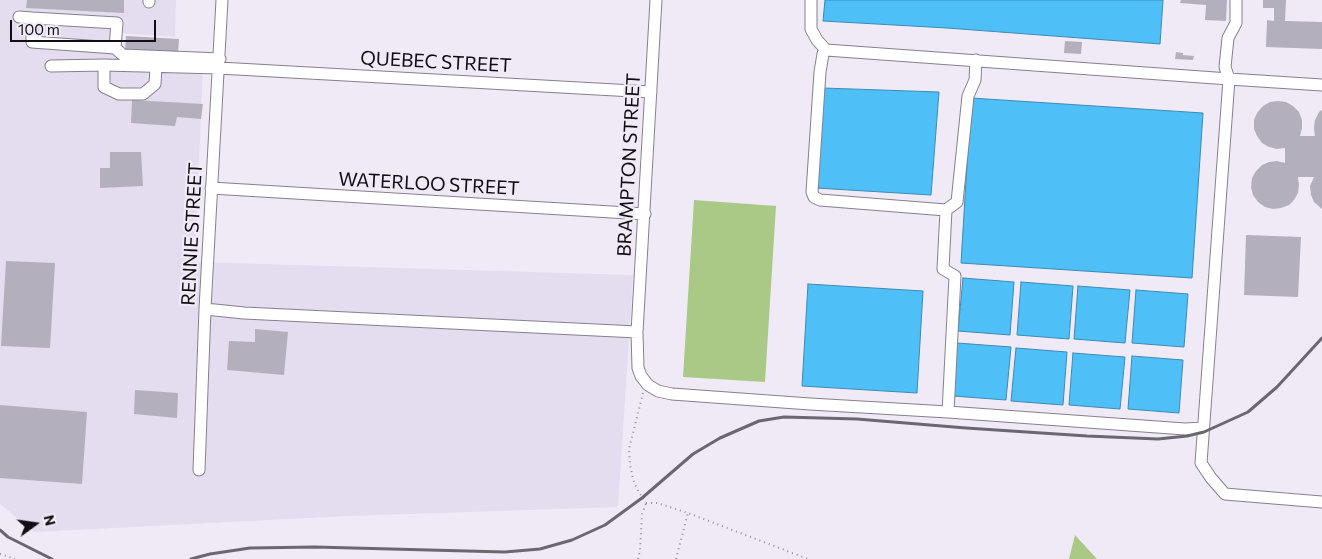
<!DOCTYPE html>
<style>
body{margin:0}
#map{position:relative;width:1322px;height:559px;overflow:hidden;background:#f0eaf7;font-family:Commissioner,sans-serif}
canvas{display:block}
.north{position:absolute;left:10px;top:499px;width:50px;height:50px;-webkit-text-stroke:4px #f0eaf7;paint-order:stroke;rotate:76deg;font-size:14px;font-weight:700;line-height:20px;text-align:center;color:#100e12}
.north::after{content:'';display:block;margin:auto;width:18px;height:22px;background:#100e12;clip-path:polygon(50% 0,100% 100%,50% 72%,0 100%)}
.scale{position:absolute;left:10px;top:20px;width:146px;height:22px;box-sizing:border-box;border:2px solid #100e12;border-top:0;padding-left:6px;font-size:15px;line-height:18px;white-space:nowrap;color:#100e12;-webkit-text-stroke:4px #f0eaf7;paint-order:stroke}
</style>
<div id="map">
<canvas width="1322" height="559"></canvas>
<div class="north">N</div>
<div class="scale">100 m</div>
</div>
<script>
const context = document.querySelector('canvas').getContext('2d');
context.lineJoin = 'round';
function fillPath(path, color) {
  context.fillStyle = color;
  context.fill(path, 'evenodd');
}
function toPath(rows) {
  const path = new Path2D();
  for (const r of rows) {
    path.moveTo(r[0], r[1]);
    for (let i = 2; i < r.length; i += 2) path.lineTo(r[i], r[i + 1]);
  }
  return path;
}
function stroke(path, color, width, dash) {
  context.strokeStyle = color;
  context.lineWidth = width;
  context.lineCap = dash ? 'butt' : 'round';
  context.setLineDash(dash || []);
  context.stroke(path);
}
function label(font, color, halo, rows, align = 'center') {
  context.font = font + ' Commissioner,sans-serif';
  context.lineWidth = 4.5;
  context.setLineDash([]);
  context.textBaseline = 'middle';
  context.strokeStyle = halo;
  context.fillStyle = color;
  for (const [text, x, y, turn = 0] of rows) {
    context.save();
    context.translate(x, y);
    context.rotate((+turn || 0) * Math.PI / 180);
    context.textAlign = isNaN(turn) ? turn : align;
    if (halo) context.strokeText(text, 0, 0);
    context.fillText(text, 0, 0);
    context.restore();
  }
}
fillPath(toPath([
 [0,0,176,0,175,37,119,33,118,58,203,64,195,262,633,275,618,507,349,516,34,532,0,504]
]), '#e4dcef');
fillPath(toPath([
 [694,200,776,206,765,382,683,377],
 [1075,535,1097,559,1069,559]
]), '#aac986');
const water = toPath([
 [825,0,1163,0,1160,44,947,28,823,21,825,0],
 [823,88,939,92,931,195,816,188,823,88],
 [971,98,1203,113,1192,278,961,263,971,98],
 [963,278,1014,282,1010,335,958,331,963,278],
 [1021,282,1073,286,1069,339,1017,335,1021,282],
 [808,284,923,291,917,393,802,386,808,284],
 [1078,286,1130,290,1125,343,1074,339,1078,286],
 [1136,290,1188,294,1184,347,1132,343,1136,290],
 [957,343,1011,347,1006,400,953,396,957,343],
 [1016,348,1067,352,1063,405,1011,401,1016,348],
 [1073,353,1125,357,1120,409,1069,405,1073,353],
 [1132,356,1183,360,1179,413,1128,409,1132,356]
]);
fillPath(water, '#4ec0f7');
stroke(water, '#3b8bb2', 1);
fillPath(toPath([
 [27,0,124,0,124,13,26,8],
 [1181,0,1227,0,1226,21,1205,20,1206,5,1180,3],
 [1263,0,1286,0,1285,21,1322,22,1322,49,1266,47,1267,20,1274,21,1274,8,1263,8],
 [126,36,179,39,178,54,125,51],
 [1065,41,1082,42,1081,54,1064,53],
 [1176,52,1183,53,1183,55,1194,56,1193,60,1175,59],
 [132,100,203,104,201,119,177,117,175,126,131,123],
 [1278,101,1286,102,1293,106,1299,112,1302,120,1302,128,1300,136,1315,136,1314,128,1315,120,1319,112,1322,110,1322,209,1314,202,1311,195,1310,186,1314,177,1298,177,1299,185,1298,193,1294,200,1289,205,1281,208,1273,209,1265,207,1258,202,1253,195,1251,187,1252,178,1256,171,1262,165,1269,162,1277,161,1285,163,1285,148,1277,149,1269,147,1262,143,1257,136,1254,129,1254,120,1257,113,1263,106,1270,102],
 [110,152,141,152,143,186,100,188,100,168,110,168],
 [1246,235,1301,237,1298,297,1244,295],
 [6,261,55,263,50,348,1,346],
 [255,329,288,332,284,375,227,370,229,341,255,342],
 [135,390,178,393,177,418,134,414],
 [0,405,87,412,82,484,0,478]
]), '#b4afbc');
const minor = toPath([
 [656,0,637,332,638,368,641,376,648,385,658,391,672,394,810,404,948,412,1185,429,1203,428],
 [811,0,811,29,817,40,826,50,1229,79,1322,85],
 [1236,0,1236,23,1228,38,1225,67,1229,79,1201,463,1211,478,1225,494,1322,502],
 [149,2,149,0],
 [19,17,32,18],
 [115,48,117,23,32,18,32,42,115,48,123,55,220,59],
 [826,50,823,54,820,72,812,192,814,197,820,200,946,210,957,202,968,96,975,80,976,60],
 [51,66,104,65],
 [156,66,155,84,143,94,119,94,104,87,104,65,219,68,651,92],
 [211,188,645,214],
 [946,210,943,269,955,276,948,412],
 [205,309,244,313,637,332],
 [199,470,205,309,222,0]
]);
stroke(minor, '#85808c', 13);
stroke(toPath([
 [643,393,629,449,630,464,633,479,637,489,646,503],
 [646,503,657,503,688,513,808,559],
 [0,554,15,559],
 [638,559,640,550,642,514,646,503],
 [676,559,688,513]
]), '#938f98', 2, [1, 4]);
stroke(minor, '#fff', 11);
stroke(toPath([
 [0,530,8,537,52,559],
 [191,559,210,554,250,548,315,547,505,552,540,549,572,540,605,525,642,498,693,454,720,438,759,421,784,417,857,419,966,428,1087,436,1158,439,1187,436,1204,432,1248,412,1277,387,1322,338]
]), '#6b676f', 3);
label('19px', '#100e12', '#f0eaf7', [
 ["QUEBEC STREET",436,62,3],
 ["BRAMPTON STREET",629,165,-87],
 ["WATERLOO STREET",429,184,3],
 ["RENNIE STREET",192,234,-87]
]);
</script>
